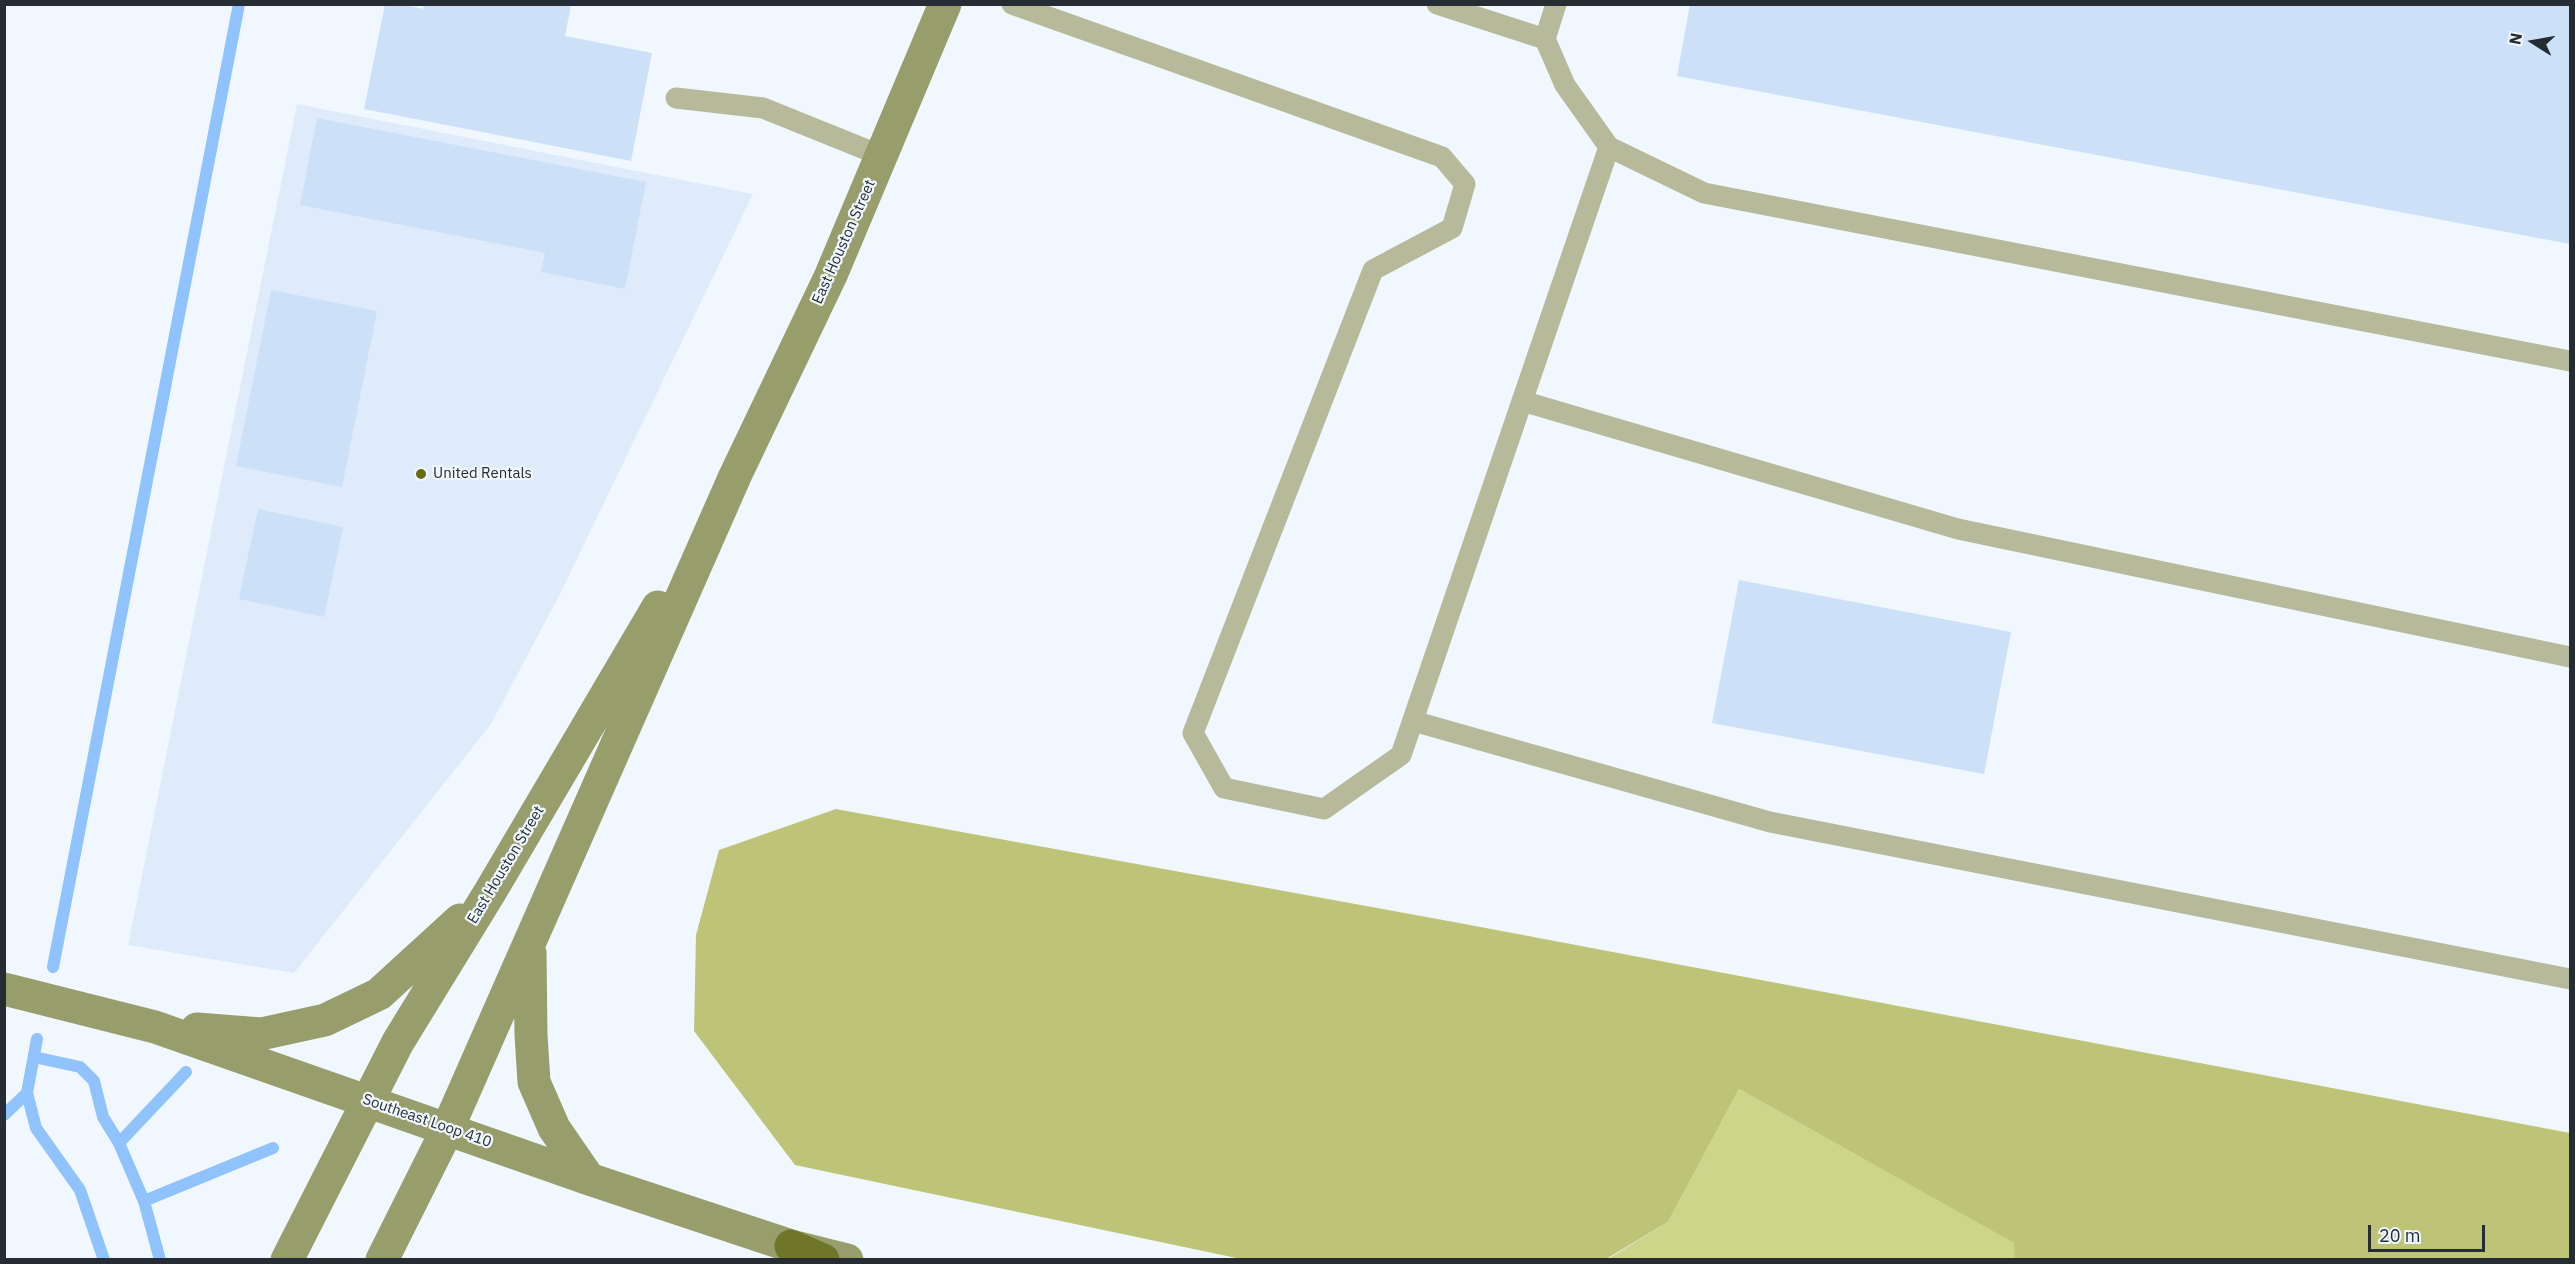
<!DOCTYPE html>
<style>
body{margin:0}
#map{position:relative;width:2575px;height:1264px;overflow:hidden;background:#f0f7fe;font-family:"IBM Plex Sans",sans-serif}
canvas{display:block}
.frame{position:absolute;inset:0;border:6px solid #262c33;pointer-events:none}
.north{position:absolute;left:2503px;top:12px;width:60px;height:60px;-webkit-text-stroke:4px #f0f7fe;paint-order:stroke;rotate:281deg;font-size:16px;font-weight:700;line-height:24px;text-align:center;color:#262c33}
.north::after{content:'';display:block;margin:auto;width:21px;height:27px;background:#262c33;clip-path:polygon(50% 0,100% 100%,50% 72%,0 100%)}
.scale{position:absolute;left:2368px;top:1225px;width:117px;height:27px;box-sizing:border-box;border:3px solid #262c33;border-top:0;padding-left:8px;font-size:18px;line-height:21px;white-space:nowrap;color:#262c33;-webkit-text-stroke:4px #f0f7fe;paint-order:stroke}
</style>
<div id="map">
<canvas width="2575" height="1264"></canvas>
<div class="frame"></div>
<div class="north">N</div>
<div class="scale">20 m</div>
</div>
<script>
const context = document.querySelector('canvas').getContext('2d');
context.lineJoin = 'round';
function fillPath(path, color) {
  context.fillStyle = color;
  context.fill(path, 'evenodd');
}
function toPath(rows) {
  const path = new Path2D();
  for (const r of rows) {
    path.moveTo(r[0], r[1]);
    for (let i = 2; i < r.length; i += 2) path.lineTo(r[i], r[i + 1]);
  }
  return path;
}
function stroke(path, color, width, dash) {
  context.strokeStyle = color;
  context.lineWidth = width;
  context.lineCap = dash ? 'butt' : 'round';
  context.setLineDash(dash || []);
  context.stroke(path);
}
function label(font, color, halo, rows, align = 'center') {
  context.font = font + ' "IBM Plex Sans",sans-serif';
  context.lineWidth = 4.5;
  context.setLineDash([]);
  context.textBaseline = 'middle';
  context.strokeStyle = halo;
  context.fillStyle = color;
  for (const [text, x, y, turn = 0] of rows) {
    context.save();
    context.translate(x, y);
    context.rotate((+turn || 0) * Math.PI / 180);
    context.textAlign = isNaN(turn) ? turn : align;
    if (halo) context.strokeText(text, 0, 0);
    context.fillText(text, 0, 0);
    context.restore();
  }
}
fillPath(toPath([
 [297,104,753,194,561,592,491,724,294,973,128,945]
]), '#dfebfa');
fillPath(toPath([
 [1739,1089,2015,1243,2015,1259,1606,1260,1668,1222]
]), '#cdd58a');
fillPath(toPath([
 [836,809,1470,925,2570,1133,2570,1259,2015,1259,2014,1243,1739,1089,1668,1222,1606,1259,1241,1259,795,1165,694,1031,696,935,719,850]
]), '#bdc478');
stroke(toPath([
 [53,967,239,4],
 [37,1039,27,1093,36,1128,80,1190,104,1260],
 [34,1057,80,1067,94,1081,103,1117,119,1143,144,1201,160,1260],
 [4,1115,27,1093],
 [119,1143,186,1072],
 [144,1201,273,1148]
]), '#90c2fd', 12);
fillPath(toPath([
 [385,4,402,4,423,9,424,5,571,5,565,36,652,53,631,161,364,109],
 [1690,4,2570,4,2570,244,1677,76],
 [317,118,646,182,625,289,541,272,545,253,300,205],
 [271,290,377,311,342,487,236,466],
 [258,509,343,527,324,617,239,599],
 [1739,580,2011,632,1984,774,1712,723]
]), '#cce0f8');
stroke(toPath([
 [1012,4,1442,157,1465,184,1452,228,1373,270,1193,733,1224,788,1324,809,1401,755,1609,147],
 [1437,4,1545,39],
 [1556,4,1545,39,1565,85,1609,147,1704,193,2570,361],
 [676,98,763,108,882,156],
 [1522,401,1958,529,2570,657],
 [1413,721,1770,822,2570,979]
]), '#b6ba9a', 21);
stroke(toPath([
 [530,953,531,1035,534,1082,554,1128,589,1179],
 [4,989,155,1027,589,1179,791,1246,847,1260],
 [197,1029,261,1034,325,1020,379,994,460,920],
 [287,1260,398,1042,490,892,658,607],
 [382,1260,447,1130,735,476,831,275,945,4]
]), '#989d6c', 33);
stroke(toPath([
 [791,1246,823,1260]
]), '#6f7529', 33);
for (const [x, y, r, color] of [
 [421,474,6,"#676c0f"]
]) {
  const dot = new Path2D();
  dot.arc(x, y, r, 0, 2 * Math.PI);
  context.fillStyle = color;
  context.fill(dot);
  stroke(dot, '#f0f7fe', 2);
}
label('15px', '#262c33', '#f0f7fe', [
 ["East Houston Street",844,242,-66],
 ["East Houston Street",506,865,-59],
 ["Southeast Loop 410",427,1121,19]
]);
label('15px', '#262c33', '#f0f7fe', [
 ["United Rentals",433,474]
], 'left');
</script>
